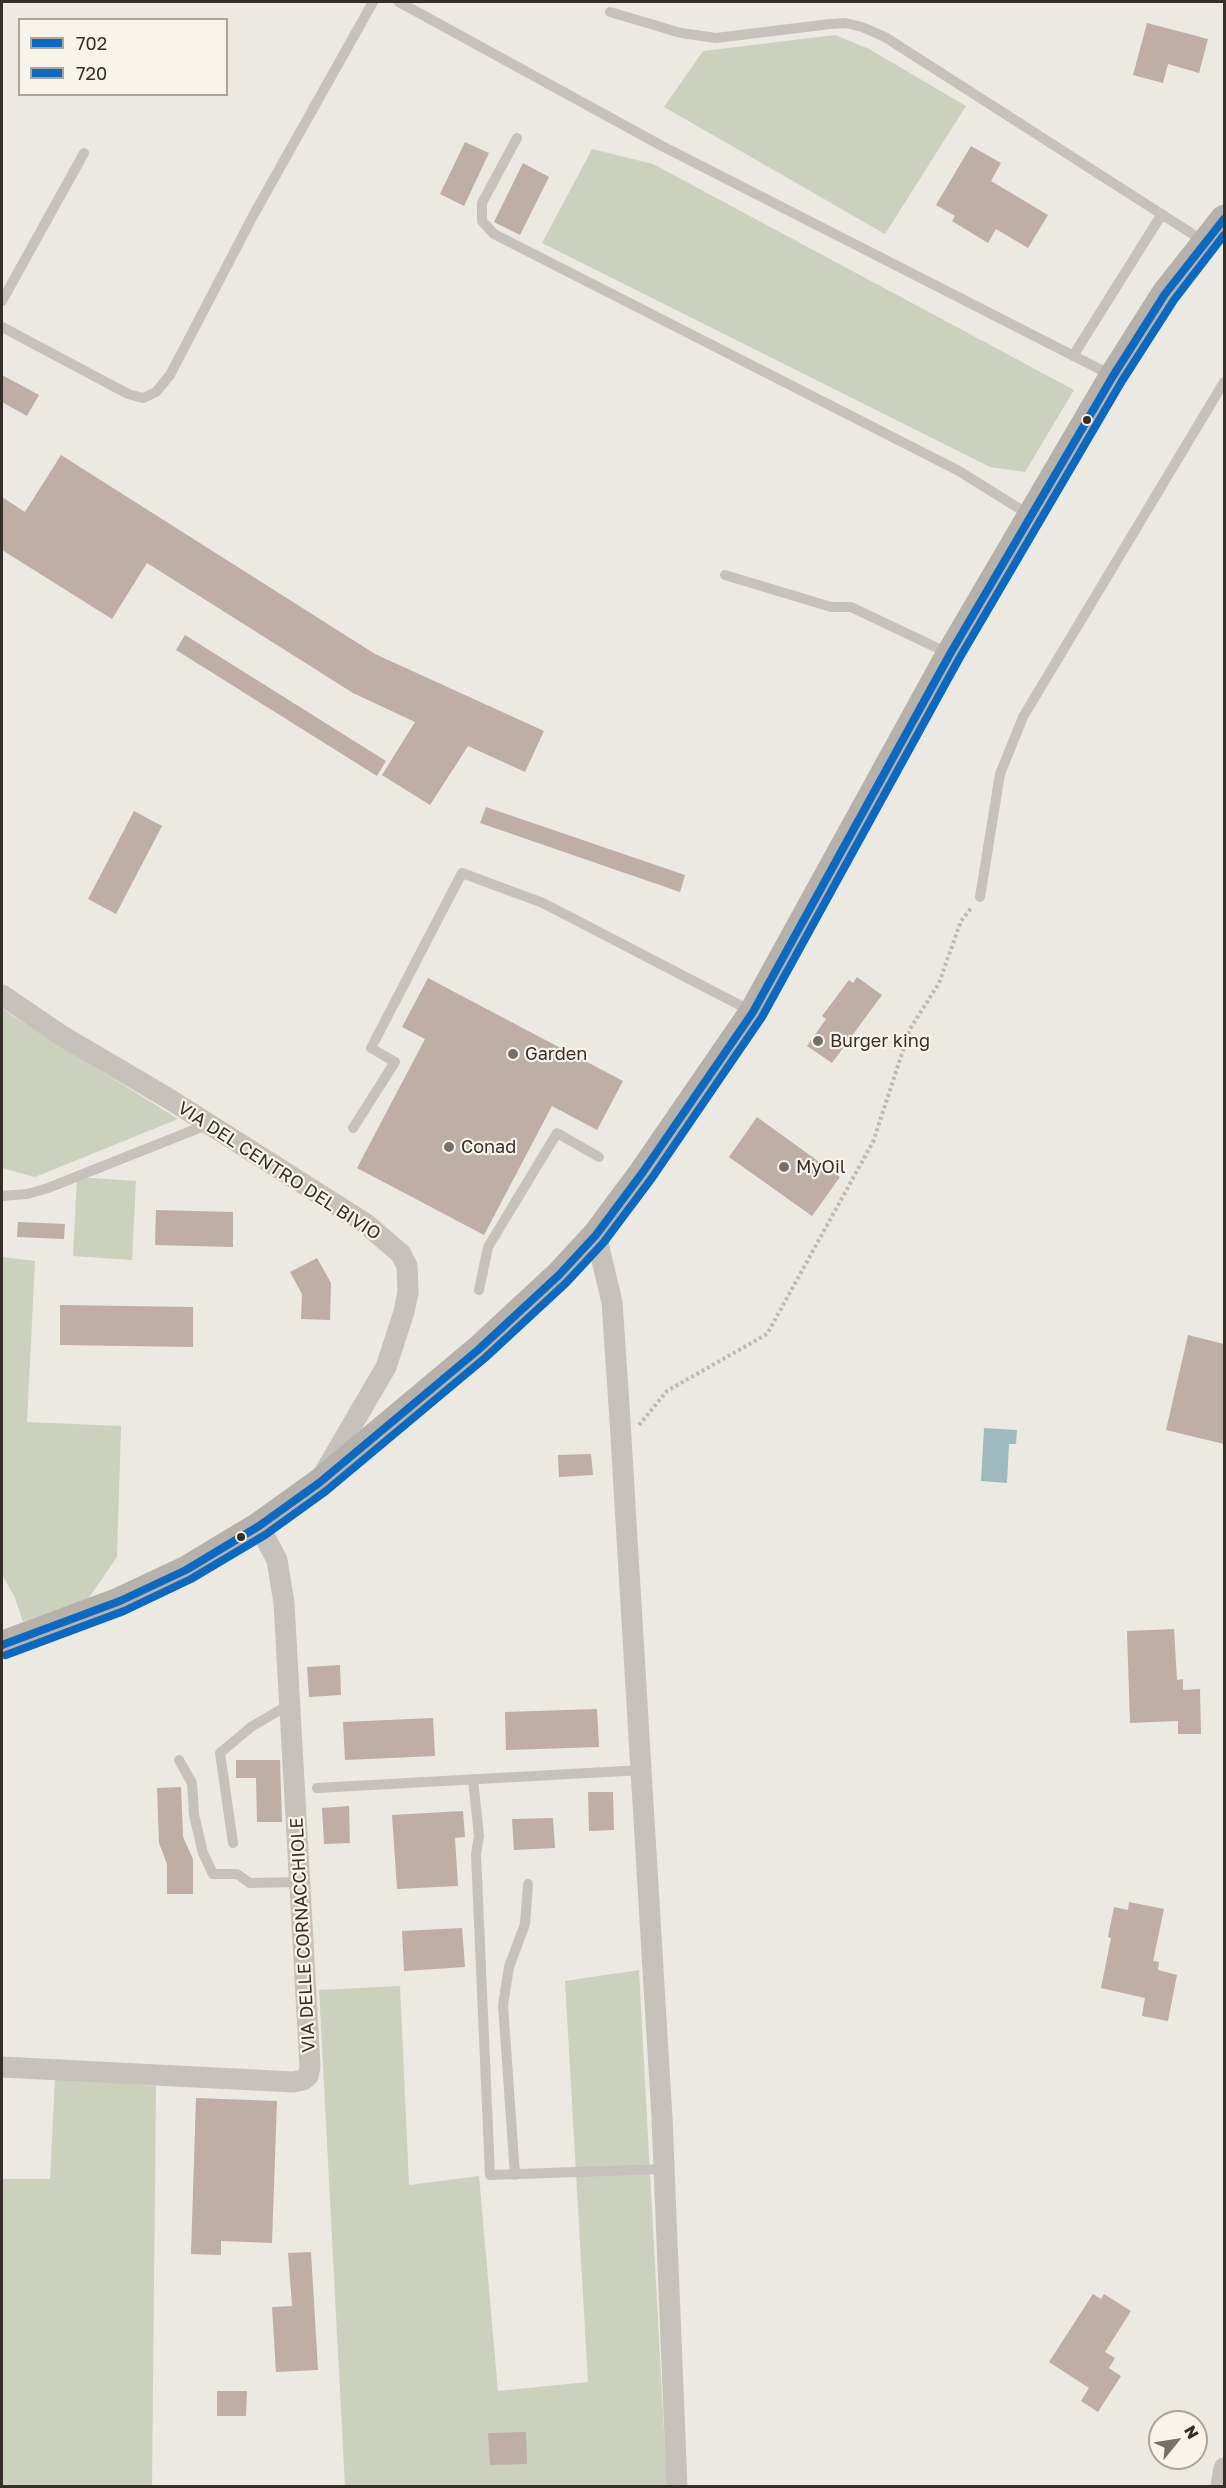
<!DOCTYPE html>
<style>
body{margin:0}
#map{position:relative;width:1226px;height:2488px;overflow:hidden;background:#ece8e2;font-family:"Golos Text",sans-serif}
canvas{display:block}
.frame{position:absolute;inset:0;border:3px solid #362e29;pointer-events:none}
.legend{position:absolute;left:18px;top:18px;width:210px;height:78px;box-sizing:border-box;background:#f9f3e9;border:2px solid #aba49c;margin:0;padding:8px 10px;list-style:none;font-size:18px;color:#362e29}
.legend li{display:flex;align-items:center;gap:12px;height:30px}
.legend b{width:30px;border:2px solid #aba49c}
.north{position:absolute;left:1148px;top:2410px;width:60px;height:60px;box-sizing:border-box;background:#f9f3e9;border:2px solid #aba49c;border-radius:50%;rotate:60deg;font-size:16px;font-weight:700;line-height:24px;text-align:center;color:#362e29}
.north::after{content:'';display:block;margin:auto;width:21px;height:27px;background:#766f6a;clip-path:polygon(50% 0,100% 100%,50% 72%,0 100%)}
</style>
<div id="map">
<canvas width="1226" height="2488"></canvas>
<div class="frame"></div>
<ul class="legend">
<li><b style="height:8px;background:#0c69bf"></b>702</li>
<li><b style="height:8px;background:#0c69bf"></b>720</li>
</ul>
<div class="north">N</div>
</div>
<script>
const context = document.querySelector('canvas').getContext('2d');
context.lineJoin = 'round';
function fillPath(path, color) {
  context.fillStyle = color;
  context.fill(path, 'evenodd');
}
function toPath(rows) {
  const path = new Path2D();
  for (const r of rows) {
    path.moveTo(r[0], r[1]);
    for (let i = 2; i < r.length; i += 2) path.lineTo(r[i], r[i + 1]);
  }
  return path;
}
function stroke(path, color, width, dash) {
  context.strokeStyle = color;
  context.lineWidth = width;
  context.lineCap = dash ? 'butt' : 'round';
  context.setLineDash(dash || []);
  context.stroke(path);
}
function label(font, color, halo, rows, align = 'center') {
  context.font = font + ' "Golos Text",sans-serif';
  context.lineWidth = 4.5;
  context.setLineDash([]);
  context.textBaseline = 'middle';
  context.strokeStyle = halo;
  context.fillStyle = color;
  for (const [text, x, y, turn = 0] of rows) {
    context.save();
    context.translate(x, y);
    context.rotate((+turn || 0) * Math.PI / 180);
    context.textAlign = isNaN(turn) ? turn : align;
    if (halo) context.strokeText(text, 0, 0);
    context.fillText(text, 0, 0);
    context.restore();
  }
}
fillPath(toPath([
 [835,35,869,49,966,106,885,234,664,107,703,51],
 [592,149,653,164,1074,390,1025,472,990,467,542,243],
 [2,1008,11,1015,178,1119,35,1177,2,1168],
 [77,1177,136,1181,132,1260,73,1256],
 [2,1257,35,1261,27,1422,121,1426,117,1557,88,1599,23,1622,15,1598,2,1574],
 [639,1970,667,2486,345,2486,319,1990,400,1986,409,2185,479,2176,498,2391,588,2382,565,1981],
 [55,2078,156,2086,152,2486,2,2486,2,2179,50,2179]
]), '#ccd1bd');
fillPath(toPath([
 [984,1428,1017,1430,1016,1444,1009,1444,1007,1483,981,1481]
]), '#9fbabd');
fillPath(toPath([
 [1147,23,1208,39,1199,73,1168,64,1163,83,1133,75],
 [465,142,489,153,464,206,440,194],
 [971,146,1001,163,991,181,1048,215,1028,248,996,229,988,243,952,221,955,216,936,205],
 [523,163,549,177,520,235,494,222],
 [2,375,39,395,27,416,2,402],
 [61,455,375,654,544,731,525,772,468,746,430,805,382,775,415,722,353,693,147,563,112,619,2,550,2,497,25,512],
 [185,635,386,761,377,776,176,650],
 [486,807,685,875,680,892,480,823],
 [134,811,162,826,116,914,88,899],
 [857,977,882,995,832,1063,807,1046,826,1019,822,1016,849,980,853,983],
 [428,978,623,1081,597,1130,552,1106,484,1235,357,1168,425,1039,402,1027],
 [757,1117,840,1177,812,1216,729,1157],
 [156,1210,233,1212,233,1247,155,1245],
 [18,1222,65,1224,64,1239,17,1237],
 [317,1258,331,1283,330,1320,301,1319,302,1294,290,1272],
 [60,1305,193,1307,193,1347,60,1345],
 [1188,1335,1224,1344,1224,1444,1166,1430],
 [591,1454,593,1475,559,1477,558,1455],
 [1174,1629,1177,1680,1183,1679,1183,1690,1200,1689,1201,1734,1178,1734,1178,1721,1130,1723,1127,1631],
 [340,1665,341,1695,309,1697,307,1667],
 [597,1709,599,1747,506,1750,505,1712],
 [433,1718,435,1756,345,1760,343,1722],
 [236,1760,280,1760,282,1822,257,1822,256,1778,236,1778],
 [181,1787,183,1837,193,1859,193,1894,167,1894,167,1864,159,1843,157,1788],
 [588,1792,613,1792,614,1830,589,1831],
 [349,1806,350,1843,324,1844,322,1808],
 [463,1811,465,1837,455,1838,458,1886,397,1889,392,1815],
 [553,1818,555,1848,514,1850,512,1819],
 [1129,1902,1164,1909,1153,1961,1159,1962,1158,1970,1177,1975,1168,2021,1142,2016,1145,1998,1101,1988,1111,1938,1108,1937,1114,1907,1128,1910],
 [462,1928,465,1967,404,1971,402,1931],
 [196,2098,277,2101,272,2243,221,2241,221,2255,191,2254],
 [311,2252,318,2370,276,2372,272,2307,292,2306,288,2253],
 [1093,2294,1101,2299,1104,2294,1131,2311,1105,2352,1115,2358,1109,2368,1121,2376,1098,2412,1081,2401,1089,2388,1049,2362],
 [217,2391,247,2391,246,2416,217,2416],
 [526,2432,527,2464,490,2465,488,2433]
]), '#bfaea4');
stroke(toPath([
 [639,1425,667,1391,767,1334,873,1142,910,1029,939,983,961,921,972,907]
]), '#bfb9b3', 4, [3, 3]);
stroke(toPath([
 [399,2,662,146,1113,376],
 [610,12,681,33,716,38,830,24,845,23,862,27,885,37,1205,242],
 [517,138,482,203,482,221,494,234,959,471,1031,516],
 [2,301,84,153],
 [2,327,128,394,143,398,156,392,170,375,254,214,373,2],
 [1073,356,1162,214],
 [725,575,831,607,851,607,950,654],
 [980,897,1000,774,1023,717,1224,382],
 [353,1128,395,1062,371,1048,462,873,543,903,753,1012],
 [2,1196,27,1194,48,1188,209,1124],
 [479,1290,488,1247,557,1133,599,1157],
 [179,1760,192,1783,194,1815,203,1853,213,1874,237,1874,250,1883,300,1882],
 [473,1779,479,1836,476,1854,490,2175,664,2169],
 [317,1788,642,1770],
 [233,1843,220,1753,251,1727,290,1704],
 [515,2175,503,2005,509,1967,525,1924,528,1884]
]), '#c6c1bb', 10);
stroke(toPath([
 [2,995,59,1034,171,1100,365,1223,401,1254,407,1266,408,1292,404,1312,386,1367,323,1475],
 [596,1235,612,1302,619,1405,662,2118,677,2486],
 [2,2067,293,2082,303,2080,308,2076,310,2067,284,1603,277,1560,259,1526],
 [1221,2486,1224,2468]
]), '#c6c1bb', 21);
stroke(toPath([
 [2,1645,120,1601,186,1570,259,1526,319,1483,478,1350,559,1275,596,1235,643,1172,753,1012,950,654,1113,376,1165,294,1224,219]
]), '#b6b1ab', 28);
stroke(toPath([
 [2,1645,120,1601,186,1570,259,1526,319,1483,478,1350,559,1275,596,1235,643,1172,753,1012,950,654,1113,376,1165,294,1224,219]
]), '#0c69bf', 8);
stroke(toPath([
 [6,1655,124,1611,191,1579,265,1535,326,1491,485,1358,566,1283,604,1242,652,1178,762,1017,959,659,1122,381,1174,300,1224,235]
]), '#0c69bf', 8);
for (const [x, y, r, color] of [
 [1087,420,5,"#362e29"],
 [818,1041,6,"#766f6a"],
 [513,1054,6,"#766f6a"],
 [449,1147,6,"#766f6a"],
 [784,1167,6,"#766f6a"],
 [241,1537,5,"#362e29"]
]) {
  const dot = new Path2D();
  dot.arc(x, y, r, 0, 2 * Math.PI);
  context.fillStyle = color;
  context.fill(dot);
  stroke(dot, '#f9f3e9', 2);
}
label('18px', '#362e29', '#f9f3e9', [
 ["Burger king",830,1041],
 ["Garden",525,1054],
 ["Conad",461,1147],
 ["MyOil",796,1167]
], 'left');
label('18px', '#362e29', '#f9f3e9', [
 ["VIA DEL CENTRO DEL BIVIO",279,1171,33],
 ["VIA DELLE CORNACCHIOLE",303,1935,-93]
]);
</script>
